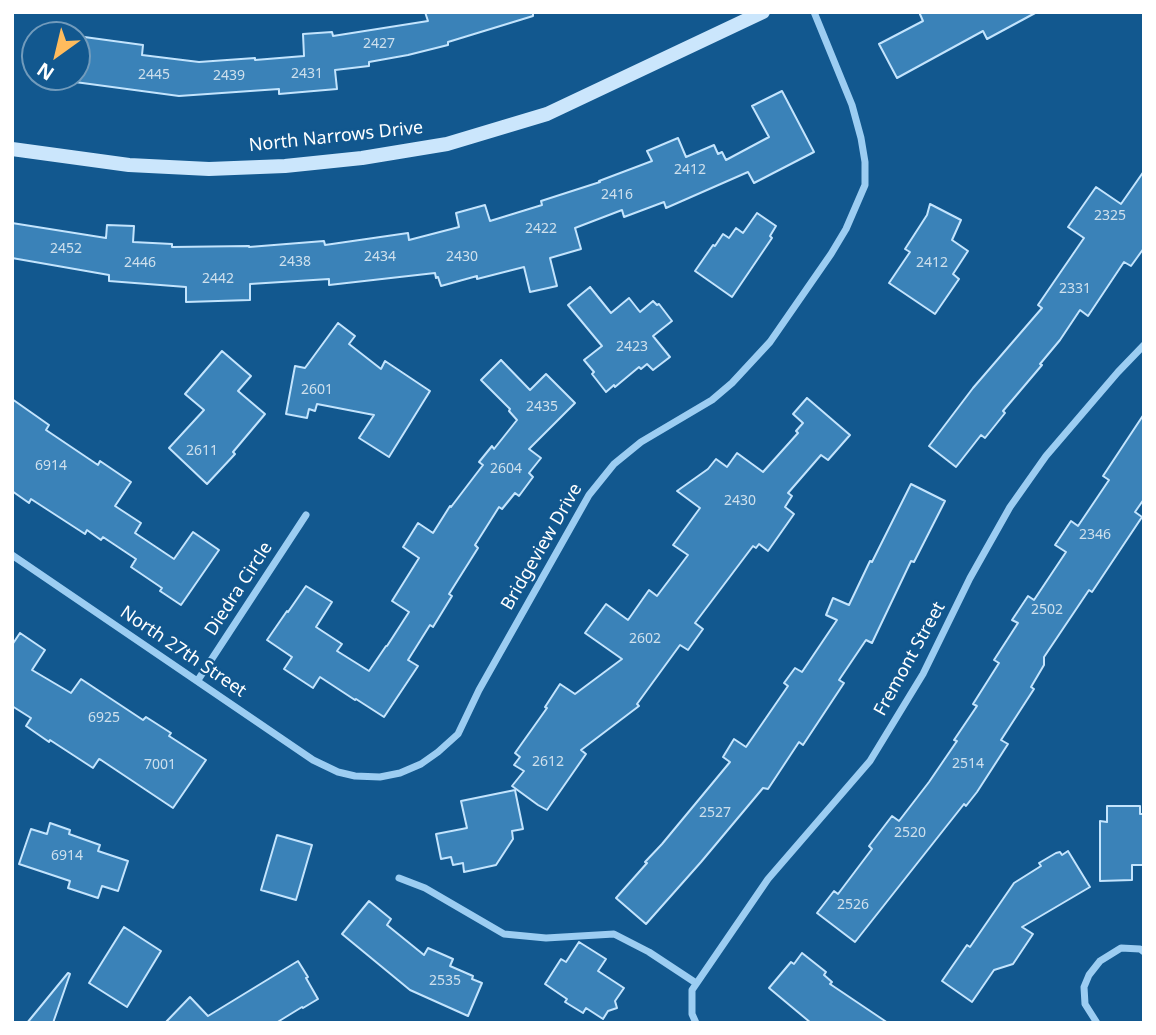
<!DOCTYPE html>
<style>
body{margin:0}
#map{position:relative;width:1156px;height:1035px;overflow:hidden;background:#12588f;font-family:"Noto Sans",sans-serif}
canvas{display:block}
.frame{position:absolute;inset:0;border:14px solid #fff;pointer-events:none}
.north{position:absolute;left:21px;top:21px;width:70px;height:70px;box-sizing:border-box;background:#12588f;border:2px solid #719bbc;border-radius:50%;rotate:214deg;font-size:19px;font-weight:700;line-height:28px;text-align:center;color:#fff}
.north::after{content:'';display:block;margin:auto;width:24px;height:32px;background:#ffbc5d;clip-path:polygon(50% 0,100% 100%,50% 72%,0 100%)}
</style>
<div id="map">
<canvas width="1156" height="1035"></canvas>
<div class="frame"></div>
<div class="north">N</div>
</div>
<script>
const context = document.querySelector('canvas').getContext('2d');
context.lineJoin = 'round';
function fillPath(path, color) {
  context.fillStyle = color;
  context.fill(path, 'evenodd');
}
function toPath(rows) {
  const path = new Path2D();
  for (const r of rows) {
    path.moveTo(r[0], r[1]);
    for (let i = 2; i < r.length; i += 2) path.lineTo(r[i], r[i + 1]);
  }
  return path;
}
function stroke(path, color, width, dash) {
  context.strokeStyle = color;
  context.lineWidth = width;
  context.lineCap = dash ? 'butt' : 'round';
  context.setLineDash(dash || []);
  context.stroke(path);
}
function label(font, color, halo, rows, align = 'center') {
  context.font = font + ' "Noto Sans",sans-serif';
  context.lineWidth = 5;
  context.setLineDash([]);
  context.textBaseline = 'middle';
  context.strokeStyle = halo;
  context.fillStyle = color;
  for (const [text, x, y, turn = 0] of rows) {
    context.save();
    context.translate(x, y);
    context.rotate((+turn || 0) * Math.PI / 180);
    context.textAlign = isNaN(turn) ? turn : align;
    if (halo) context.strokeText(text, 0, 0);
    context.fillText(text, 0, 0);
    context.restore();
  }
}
const building = toPath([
 [425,12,533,12,533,16,448,42,448,45,408,55,369,62,369,66,335,70,337,89,279,94,279,89,179,96,75,82,75,77,77,77,77,36,143,45,142,55,199,62,255,58,255,60,304,56,303,34,332,32,333,36,428,21,425,12],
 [919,12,1037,12,987,39,983,31,897,78,879,44,923,21,919,12],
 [782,91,814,152,754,183,748,172,666,208,664,202,624,217,622,210,575,228,581,249,550,258,557,286,530,292,524,267,477,279,477,276,441,286,438,277,436,278,435,273,329,285,329,279,250,284,250,300,186,302,186,287,109,281,109,275,12,258,12,223,106,238,107,225,134,226,133,242,172,244,172,247,249,246,249,247,324,241,325,245,408,233,409,240,459,227,456,213,485,205,490,221,542,205,541,201,600,182,599,181,652,161,647,151,678,138,686,157,714,145,718,154,722,152,726,160,769,137,752,106,782,91],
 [1144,171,1144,248,1131,266,1124,262,1088,316,1080,310,1060,340,1040,364,1042,365,1003,411,1005,413,985,438,981,435,956,467,929,446,973,388,1042,308,1038,305,1084,238,1068,227,1096,187,1121,204,1144,171],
 [930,204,961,220,952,240,968,251,953,274,959,279,935,314,889,283,910,252,905,249,927,215,930,204],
 [757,213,776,226,770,236,772,238,732,297,695,271,713,245,715,246,723,234,729,238,736,228,743,233,757,213],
 [590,287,611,313,629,298,640,312,653,301,657,305,659,304,672,321,653,336,670,357,653,370,647,364,641,369,639,367,615,387,614,385,606,392,592,374,594,372,584,360,602,346,568,305,590,287],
 [338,323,355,336,349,344,381,369,385,361,430,391,389,457,359,438,374,415,317,404,315,411,309,409,307,418,286,414,295,366,305,368,338,323],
 [222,351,251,376,238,391,265,414,233,452,235,454,207,484,169,448,204,410,185,394,222,351],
 [501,360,530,390,546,374,575,403,529,449,541,458,529,473,533,477,519,496,515,493,502,509,499,507,475,545,478,548,449,594,452,596,433,627,430,625,408,660,418,666,384,717,356,699,355,700,320,677,313,688,284,669,292,657,267,640,287,611,288,612,306,586,332,602,316,627,342,644,337,651,369,671,386,646,387,646,409,612,392,601,419,558,403,547,418,523,433,533,450,506,451,507,483,465,479,462,492,446,494,449,517,420,509,411,510,409,481,380,501,360],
 [807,398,850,435,828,460,821,455,788,493,792,496,785,507,794,514,768,551,759,544,756,548,753,546,695,623,703,629,688,650,680,645,637,704,639,706,581,750,586,754,547,810,538,805,512,786,524,771,514,765,520,757,515,753,547,708,545,707,560,684,575,694,622,659,585,633,606,604,628,620,649,590,657,596,688,555,673,545,700,508,677,491,708,469,716,459,727,467,737,453,763,472,798,433,796,431,803,423,793,414,807,398],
 [12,399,49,425,46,430,98,465,100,461,131,482,115,506,141,523,135,533,174,559,193,532,219,550,181,605,160,591,162,588,131,567,136,559,103,537,101,540,87,530,85,534,31,499,29,503,12,491,12,399],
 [1144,414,1144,499,1135,512,1142,517,1092,592,1089,590,1044,657,1044,665,1031,687,1034,689,1001,740,1008,744,977,792,966,806,964,804,855,942,817,913,834,891,838,894,872,849,869,846,892,816,899,821,929,782,957,741,954,740,977,706,973,704,999,663,994,660,1018,623,1012,620,1028,596,1034,600,1066,552,1055,545,1071,521,1078,526,1109,480,1103,476,1144,414],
 [911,484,945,501,914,562,911,561,872,643,866,640,839,680,844,683,803,745,799,742,768,789,763,788,701,862,646,924,616,898,647,863,645,862,662,844,730,762,723,757,734,739,746,747,788,686,784,683,795,668,802,672,837,620,826,615,833,598,849,605,870,561,872,562,911,484],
 [20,633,45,650,32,670,71,693,81,679,143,720,146,717,171,733,169,736,206,760,173,808,101,760,99,759,93,768,50,740,49,742,26,726,31,718,12,706,12,645,20,633],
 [515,790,523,829,512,831,513,839,496,865,464,872,463,863,453,865,451,857,441,859,436,834,467,828,461,801,515,790],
 [1107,806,1140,806,1140,814,1144,814,1143,865,1132,865,1132,880,1100,881,1100,821,1107,822,1107,806],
 [50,823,70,830,69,834,100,845,98,851,128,861,118,891,102,886,98,898,68,888,70,881,19,864,31,829,47,834,50,823],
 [277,835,312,845,296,900,261,890,277,835],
 [1068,851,1090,887,1022,927,1033,934,1013,964,994,970,972,1002,942,981,967,945,970,947,1014,883,1041,866,1039,863,1056,853,1060,852,1062,855,1068,851],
 [369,901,391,919,387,925,424,955,428,948,453,959,450,966,473,976,472,979,482,983,468,1016,410,990,342,934,369,901],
 [124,927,161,951,127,1007,89,983,124,927],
 [579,942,606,959,598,971,624,988,615,1001,617,1008,608,1011,603,1019,586,1008,583,1013,565,1002,567,999,545,984,561,959,566,962,579,942],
 [802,953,826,972,824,975,832,982,830,984,888,1023,811,1023,769,988,791,962,794,964,802,953],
 [298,961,308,977,306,978,318,999,303,1008,302,1007,276,1023,165,1023,190,997,208,1016,298,961],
 [68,973,70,974,53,1023,27,1023,68,973]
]);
fillPath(building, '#3a82b8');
stroke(building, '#c3e4fd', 2);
stroke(toPath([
 [12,555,313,760,338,772,355,776,380,777,400,773,421,764,438,752,458,734,479,690,589,495,614,464,641,442,712,400,732,383,770,342,831,254,846,229,865,185,865,162,861,138,852,105,814,12],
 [198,680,306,515],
 [399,878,425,888,504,934,546,938,614,934,649,952,696,983],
 [696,1023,692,1014,692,990,768,879,870,761,923,674,970,578,1010,507,1046,456,1118,372,1144,345],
 [1097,1023,1085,1004,1084,987,1089,975,1100,961,1121,948,1140,949,1144,952]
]), '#9ccdf2', 7);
stroke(toPath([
 [12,149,129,165,209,169,285,166,362,158,447,144,547,114,763,12]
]), '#cbe6fc', 14);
label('14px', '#cee0ed', null, [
 ["2427",379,44],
 ["2431",307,74],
 ["2445",154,75],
 ["2439",229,76],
 ["2412",690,170],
 ["2416",617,195],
 ["2325",1110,216],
 ["2422",541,229],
 ["2452",66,249],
 ["2434",380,257],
 ["2430",462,257],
 ["2438",295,262],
 ["2446",140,263],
 ["2412",932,263],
 ["2442",218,279],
 ["2331",1075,289],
 ["2423",632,347],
 ["2601",317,390],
 ["2435",542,407],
 ["2611",202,451],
 ["6914",51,466],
 ["2604",506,469],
 ["2430",740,501],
 ["2346",1095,535],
 ["2502",1047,610],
 ["2602",645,639],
 ["6925",104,718],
 ["2612",548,762],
 ["2514",968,764],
 ["7001",160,765],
 ["2527",715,813],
 ["2520",910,833],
 ["6914",67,856],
 ["2526",853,905],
 ["2535",445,981]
]);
label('18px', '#fff', '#12588f', [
 ["North Narrows Drive",336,137,-6],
 ["Bridgeview Drive",542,547,-60],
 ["Diedra Circle",239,589,-57],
 ["North 27th Street",183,652,34],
 ["Fremont Street",910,659,-61]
]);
</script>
